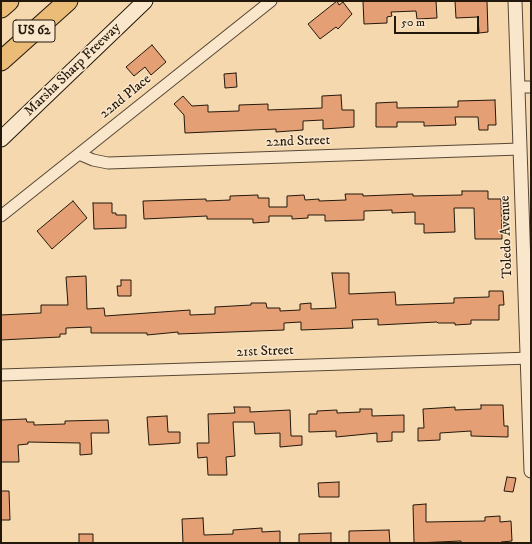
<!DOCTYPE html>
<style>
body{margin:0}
#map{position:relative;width:532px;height:544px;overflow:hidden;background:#f6d8af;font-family:"IM FELL DW Pica",serif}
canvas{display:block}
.frame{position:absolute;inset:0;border:2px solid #22180b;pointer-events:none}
.scale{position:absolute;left:394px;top:16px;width:85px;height:18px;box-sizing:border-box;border:2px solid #22180b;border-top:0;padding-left:5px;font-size:12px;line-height:14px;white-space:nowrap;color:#22180b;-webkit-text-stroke:3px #f9e6cb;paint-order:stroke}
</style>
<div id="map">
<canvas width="532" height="544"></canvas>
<div class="frame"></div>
<div class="scale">50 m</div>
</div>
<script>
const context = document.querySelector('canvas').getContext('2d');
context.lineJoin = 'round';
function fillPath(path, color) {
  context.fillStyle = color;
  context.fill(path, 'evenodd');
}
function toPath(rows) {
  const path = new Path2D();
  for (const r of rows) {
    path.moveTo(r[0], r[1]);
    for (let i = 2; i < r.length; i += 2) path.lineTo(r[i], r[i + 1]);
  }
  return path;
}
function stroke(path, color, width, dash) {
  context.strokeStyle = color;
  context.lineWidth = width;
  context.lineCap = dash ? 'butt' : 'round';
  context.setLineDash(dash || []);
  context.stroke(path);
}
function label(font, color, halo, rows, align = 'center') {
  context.font = font + ' "IM FELL DW Pica",serif';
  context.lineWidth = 3;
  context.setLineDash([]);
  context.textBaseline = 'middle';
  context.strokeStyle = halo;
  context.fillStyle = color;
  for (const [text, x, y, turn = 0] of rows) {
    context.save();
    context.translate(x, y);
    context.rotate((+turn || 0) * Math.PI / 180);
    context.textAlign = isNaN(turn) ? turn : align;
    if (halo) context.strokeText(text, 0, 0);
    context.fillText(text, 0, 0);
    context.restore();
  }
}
const building = toPath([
 [337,1,339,5,343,2,352,14,338,29,336,27,320,39,308,24,337,1],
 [363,1,436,1,437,18,417,19,416,11,391,12,392,16,387,17,387,23,364,24,363,1],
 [455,1,487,1,488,32,479,33,478,17,456,18,455,1],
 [152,45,166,62,151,75,145,67,134,76,126,67,152,45],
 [236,73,237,87,225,88,224,74,236,73],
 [341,95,342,110,354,110,354,127,323,129,323,120,303,121,303,130,276,132,276,129,185,133,184,115,174,104,183,96,192,106,208,105,208,112,239,111,239,105,268,104,268,110,322,108,322,96,341,95],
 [495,100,496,125,488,125,488,130,479,130,478,117,455,117,456,125,424,126,424,122,397,122,397,127,376,127,376,103,397,102,397,108,458,107,458,101,495,100],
 [462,191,488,191,488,199,501,199,502,239,475,239,474,208,454,208,455,232,424,233,424,224,415,224,415,212,392,213,392,210,364,211,364,220,325,221,325,215,308,215,308,218,292,219,292,216,269,216,269,222,253,223,253,219,207,219,207,216,144,219,143,201,206,199,206,201,230,200,230,196,258,195,258,198,269,198,269,207,287,207,287,196,304,195,305,200,319,199,319,201,346,200,345,194,363,194,363,196,413,194,413,196,462,195,462,191],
 [73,201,87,218,52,249,37,231,73,201],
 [93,203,112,203,112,213,116,213,116,215,126,215,126,228,94,229,93,203],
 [332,273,349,273,349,294,395,292,396,305,454,303,454,298,489,297,489,291,503,291,504,305,499,305,499,320,471,320,471,324,455,325,455,323,438,323,437,322,378,325,378,319,352,320,353,328,301,330,301,322,284,323,284,330,178,334,178,332,147,335,147,333,91,333,91,327,66,328,66,334,60,334,60,337,1,340,1,315,41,313,41,305,68,305,66,277,86,276,87,309,104,308,105,316,190,310,190,315,215,314,215,307,251,305,251,303,266,303,267,308,280,308,280,311,300,310,300,304,311,303,311,309,336,308,332,273],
 [121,280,131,280,131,296,118,296,117,286,121,286,121,280],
 [481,405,503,405,504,426,508,426,508,437,471,436,471,431,440,433,440,440,418,441,418,428,424,428,423,409,455,407,455,410,481,409,481,405],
 [234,407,250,407,250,412,290,410,291,436,302,436,302,445,280,447,280,433,255,434,254,422,233,422,235,456,226,457,227,475,208,475,207,457,198,458,197,443,209,443,208,414,235,413,234,407],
 [360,409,372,409,372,416,404,415,404,432,392,432,392,441,377,442,377,433,336,437,336,431,309,432,309,414,317,414,317,411,337,410,337,413,360,412,360,409],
 [167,416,168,432,180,432,180,443,149,445,147,417,167,416],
 [26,419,27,422,34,422,34,425,65,424,65,421,108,420,109,433,91,433,92,454,80,455,80,443,28,442,28,444,18,445,19,462,1,462,1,420,26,419],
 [507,477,516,478,513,492,504,491,507,477],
 [339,482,339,497,319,497,318,483,339,482],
 [1,491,9,491,10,520,1,520,1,491],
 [426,504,426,522,485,521,485,517,500,516,500,522,511,521,512,541,501,542,501,543,461,543,461,541,416,543,414,542,413,505,426,504],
 [203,518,204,535,233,534,233,530,262,528,262,532,280,531,280,543,183,543,182,519,203,518],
 [389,530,390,543,349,543,349,531,389,530],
 [331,533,331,543,299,543,299,534,331,533],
 [79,534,93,534,93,543,79,543,79,534]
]);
fillPath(building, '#e59f75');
stroke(building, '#22180b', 1);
const minor = toPath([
 [518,87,531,87],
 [79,154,93,160,108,163,520,149],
 [1,216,271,1],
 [1,375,531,358]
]);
const tertiary = toPath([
 [515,1,531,471]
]);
const secondary = toPath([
 [1,139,145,1]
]);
const motorway = toPath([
 [1,8,9,1],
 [1,61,68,1]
]);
stroke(minor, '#574834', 13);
stroke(tertiary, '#574834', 15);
stroke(secondary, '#22180b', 17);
stroke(motorway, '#22180b', 21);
stroke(minor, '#f9e6cb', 11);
stroke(tertiary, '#f9e6cb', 13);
stroke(secondary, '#f9e6cb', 15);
stroke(motorway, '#ebbc78', 19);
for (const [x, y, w] of [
 [34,31,42]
]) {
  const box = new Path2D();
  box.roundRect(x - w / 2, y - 11, w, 22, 3);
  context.fillStyle = '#f9e6cb';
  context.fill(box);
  stroke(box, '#22180b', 1);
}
label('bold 13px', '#22180b', null, [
 ["US 62",34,31]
]);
label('14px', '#22180b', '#f9e6cb', [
 ["Marsha Sharp Freeway",73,70,-44],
 ["22nd Place",126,97,-39],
 ["22nd Street",298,142,-2],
 ["Toledo Avenue",507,237,-92],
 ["21st Street",265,352,-2]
]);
</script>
